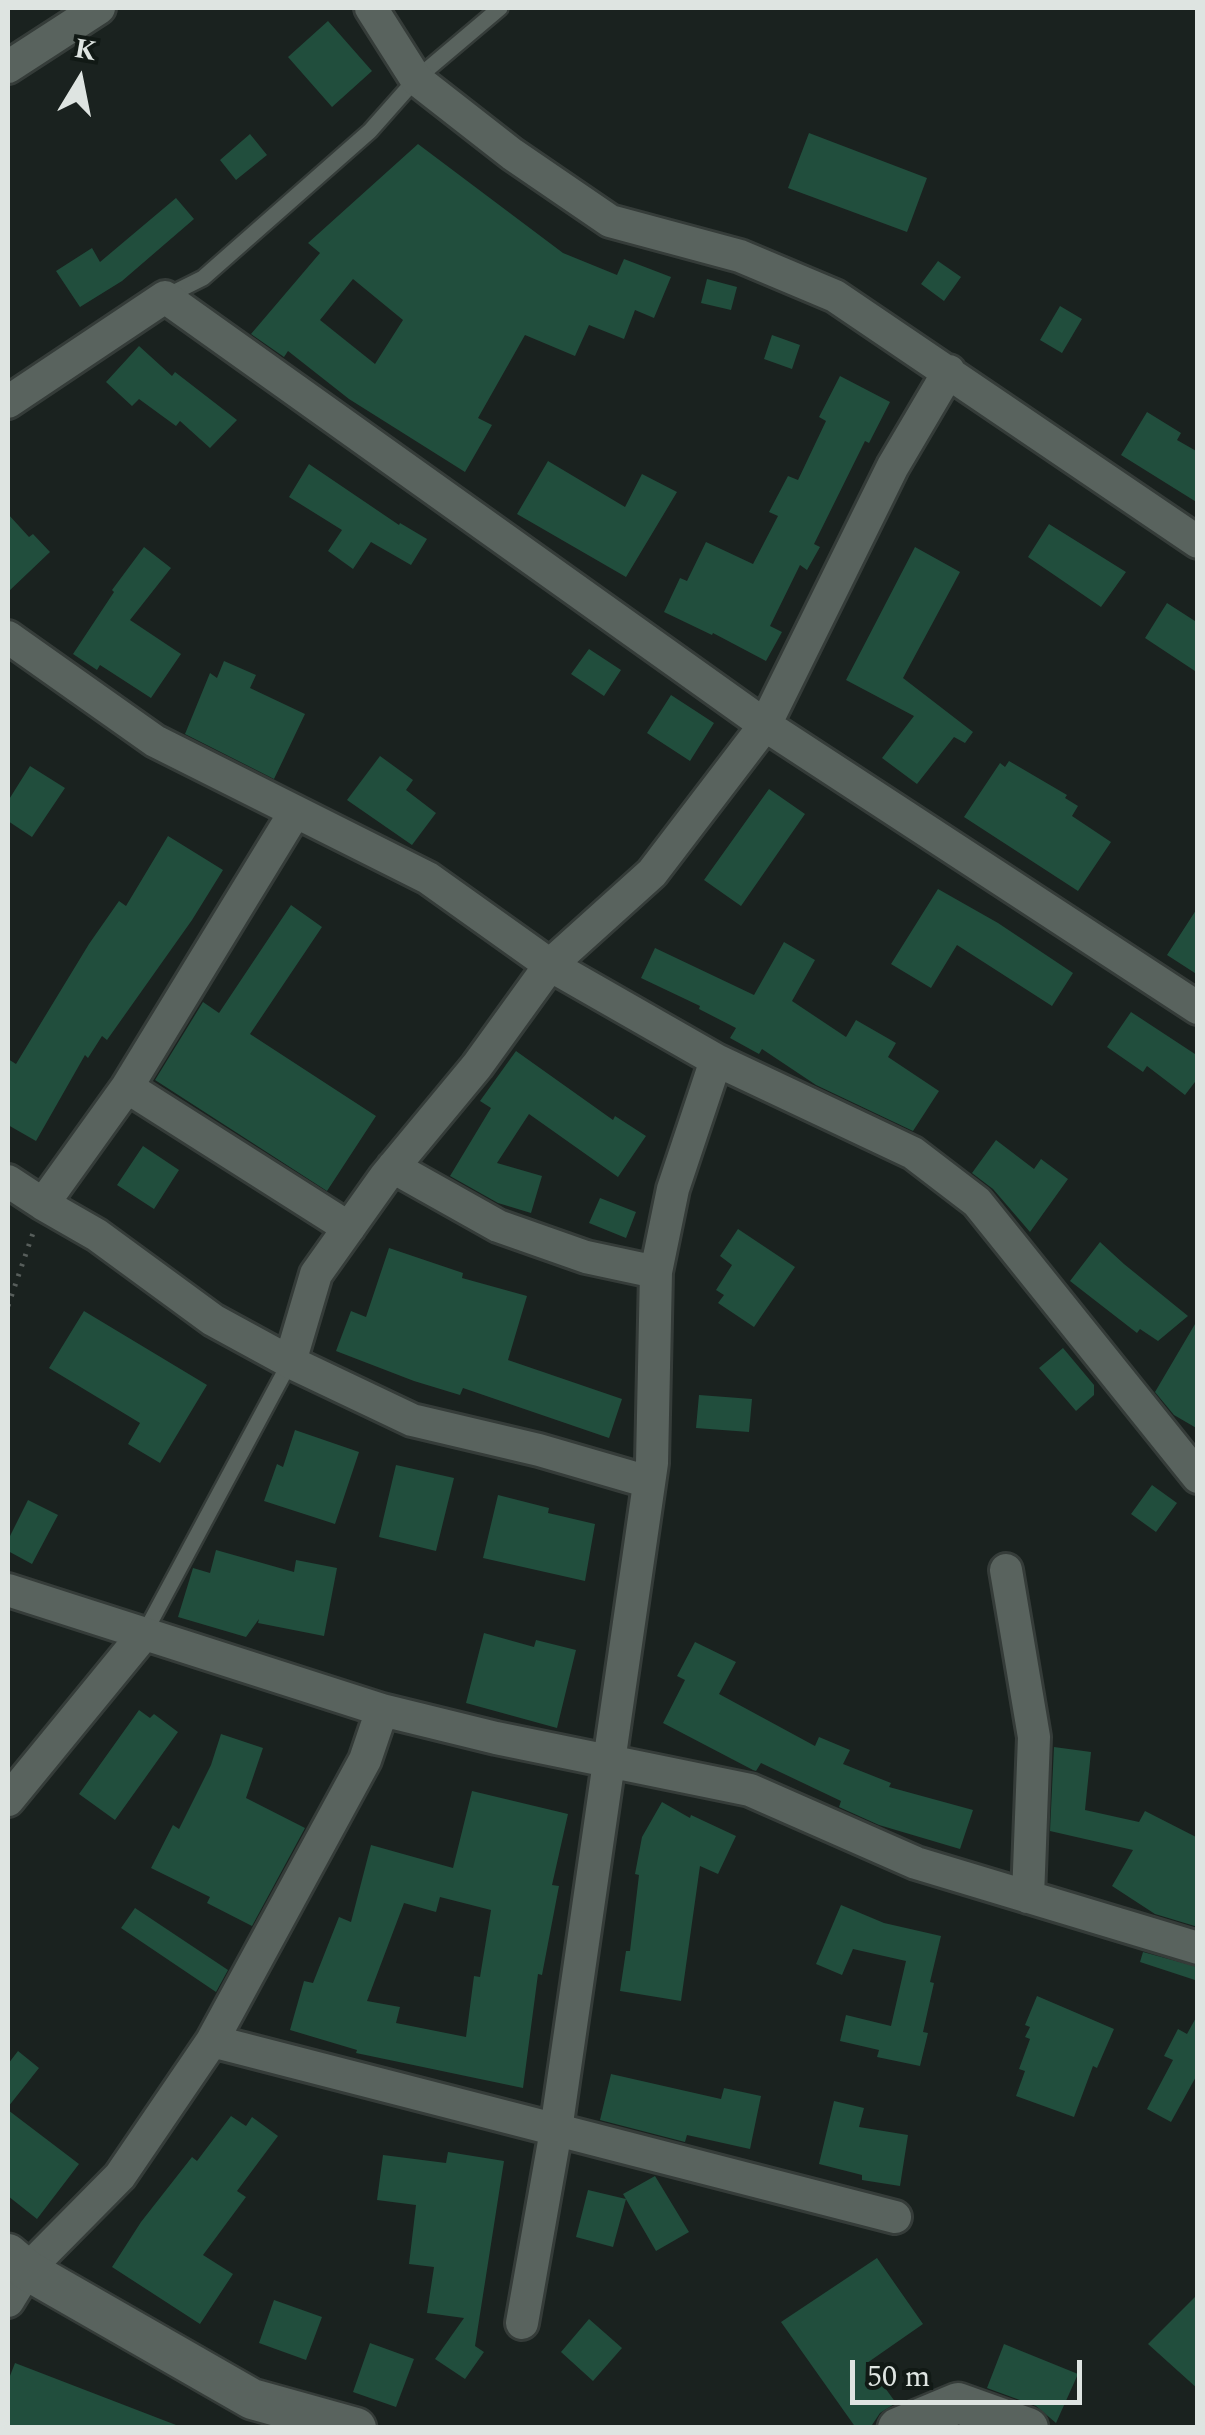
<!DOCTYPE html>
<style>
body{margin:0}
#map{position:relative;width:1205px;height:2435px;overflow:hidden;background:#1a221f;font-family:Spectral,serif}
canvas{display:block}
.frame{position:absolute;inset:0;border:10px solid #dee4e1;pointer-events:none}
.north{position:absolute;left:30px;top:30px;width:100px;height:100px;-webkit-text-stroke:8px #111915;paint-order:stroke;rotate:10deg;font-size:28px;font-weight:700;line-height:40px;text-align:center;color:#dee4e1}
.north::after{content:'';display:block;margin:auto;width:35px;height:45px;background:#dee4e1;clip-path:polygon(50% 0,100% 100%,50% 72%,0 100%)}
.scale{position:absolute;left:850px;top:2360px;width:232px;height:45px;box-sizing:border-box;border:5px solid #dee4e1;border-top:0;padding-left:12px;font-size:30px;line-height:35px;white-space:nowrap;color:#dee4e1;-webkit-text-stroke:8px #111915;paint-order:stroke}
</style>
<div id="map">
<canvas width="1205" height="2435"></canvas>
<div class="frame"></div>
<div class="north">K</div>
<div class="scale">50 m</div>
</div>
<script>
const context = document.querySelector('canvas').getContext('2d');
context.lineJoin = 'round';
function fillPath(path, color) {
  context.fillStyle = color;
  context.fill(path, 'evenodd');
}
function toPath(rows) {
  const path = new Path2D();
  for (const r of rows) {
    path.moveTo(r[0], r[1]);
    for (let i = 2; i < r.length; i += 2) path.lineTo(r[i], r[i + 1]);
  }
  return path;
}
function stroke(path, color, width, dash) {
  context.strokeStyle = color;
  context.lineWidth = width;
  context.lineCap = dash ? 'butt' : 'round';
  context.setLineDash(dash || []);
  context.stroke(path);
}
fillPath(toPath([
 [328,21,372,71,332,107,288,57],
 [809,133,927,178,907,232,788,188],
 [250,134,267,155,236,180,220,160],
 [418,144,563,253,617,275,624,259,671,277,654,318,635,310,624,339,589,325,575,356,525,335,478,418,492,425,465,472,349,399,288,351,284,357,251,334,320,253,308,243],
 [353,279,403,320,375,364,320,320],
 [176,198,194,219,122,281,80,307,56,271,92,248,100,262],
 [938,261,961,277,944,301,921,284],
 [707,279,737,287,731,310,701,303],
 [1060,306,1082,319,1062,353,1040,340],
 [772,335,800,345,792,369,764,359],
 [139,346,172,376,175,372,237,420,210,448,180,421,176,426,139,399,132,406,106,382],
 [840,376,890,402,869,443,865,441,814,544,820,547,807,570,800,565,770,626,782,632,766,661,713,633,712,635,664,612,680,578,687,581,706,542,753,564,778,516,769,512,788,476,798,480,826,421,819,417],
 [1147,412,1181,433,1177,440,1198,452,1198,503,1121,455],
 [548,461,625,507,642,474,677,492,626,577,517,514],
 [309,464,399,525,400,523,427,539,411,565,371,542,353,569,328,551,342,530,289,497],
 [8,514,29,537,33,534,50,552,8,592],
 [1049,524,1126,572,1101,607,1028,557],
 [144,547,171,568,130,620,181,654,151,698,100,665,97,670,73,654,114,592,112,590],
 [915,547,960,572,903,678,973,732,965,743,954,737,917,784,882,758,914,716,846,680],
 [1167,603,1198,623,1198,673,1145,638],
 [589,649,621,670,604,696,571,674],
 [224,661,256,675,250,688,305,714,274,779,185,734,210,673,217,678],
 [671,695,714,723,690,761,647,733],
 [380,756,413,780,406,790,436,813,412,845,347,800],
 [1009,761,1067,795,1065,798,1078,806,1072,816,1111,842,1078,891,964,817,1000,763,1005,767],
 [30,766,65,788,32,837,8,821,8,801],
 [769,789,805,814,741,906,704,880],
 [168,836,223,870,192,920,107,1040,102,1036,88,1058,85,1055,36,1141,8,1125,8,1059,16,1064,89,944,119,901,126,906],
 [938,889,998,923,1073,973,1052,1006,957,945,931,988,891,964],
 [291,905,322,927,250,1034,376,1116,327,1191,155,1080,203,1002,219,1013],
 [1198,907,1198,975,1167,955],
 [784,942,815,960,792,1001,846,1037,856,1020,896,1043,888,1057,939,1091,913,1131,816,1085,762,1049,759,1054,730,1038,736,1028,699,1009,700,1006,641,978,655,948,754,995],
 [1131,1012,1198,1056,1198,1078,1185,1095,1147,1066,1143,1072,1107,1047],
 [516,1051,613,1120,615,1116,646,1136,618,1177,529,1114,497,1163,542,1176,531,1213,498,1203,450,1176,491,1108,480,1101],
 [996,1140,1034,1169,1041,1159,1068,1179,1030,1232,993,1189,972,1173],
 [143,1146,179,1170,154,1209,117,1185],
 [600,1198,636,1212,626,1238,589,1223],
 [738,1229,795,1267,754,1327,718,1303,724,1295,716,1290,732,1265,720,1256],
 [1100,1242,1124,1264,1188,1316,1158,1341,1140,1329,1137,1333,1070,1281],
 [389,1248,463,1273,462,1278,527,1296,508,1360,622,1399,609,1438,463,1388,460,1395,414,1381,336,1351,351,1311,366,1317],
 [84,1311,207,1385,160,1463,128,1444,140,1423,49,1368],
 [1198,1319,1198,1429,1174,1415,1155,1392],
 [1063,1348,1094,1385,1094,1395,1076,1411,1039,1368],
 [699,1395,752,1399,749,1432,696,1428],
 [295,1430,359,1452,335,1524,264,1501,277,1464,283,1467],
 [396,1465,454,1478,436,1551,379,1537],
 [1152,1485,1177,1503,1156,1532,1131,1514],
 [498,1495,549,1508,548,1513,595,1524,585,1581,483,1558],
 [28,1500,58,1515,32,1564,8,1551,8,1540],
 [216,1550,294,1572,296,1560,337,1568,324,1636,258,1623,259,1619,246,1637,178,1617,193,1568,210,1573],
 [484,1633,534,1647,536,1640,576,1650,557,1728,466,1703],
 [695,1642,736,1662,719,1694,815,1746,819,1737,850,1750,843,1764,891,1783,889,1787,973,1810,960,1849,879,1825,839,1807,841,1801,761,1763,756,1771,753,1770,663,1723,685,1680,677,1676],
 [139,1710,150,1718,154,1714,178,1732,115,1820,79,1794],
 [221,1734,263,1748,246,1798,305,1828,252,1926,207,1903,210,1897,151,1868,173,1825,179,1829,211,1765],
 [1054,1747,1091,1752,1085,1810,1139,1822,1145,1811,1198,1838,1198,1927,1155,1914,1112,1886,1133,1850,1050,1831],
 [472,1791,568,1814,552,1885,559,1886,542,1975,538,1974,523,2088,356,2053,357,2050,290,2030,304,1981,313,1983,339,1917,351,1922,371,1845,453,1868],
 [440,1897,491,1910,480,1977,474,1976,466,2037,396,2023,400,2007,367,2001,404,1903,436,1912],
 [662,1802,690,1818,691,1815,736,1836,718,1874,700,1866,681,2001,620,1991,626,1951,630,1951,639,1875,635,1874,642,1837],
 [841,1905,884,1923,941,1936,930,1982,934,1983,923,2032,928,2033,920,2066,877,2057,879,2050,840,2041,846,2015,891,2026,906,1961,853,1949,842,1975,816,1964],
 [135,1908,228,1970,216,1992,121,1928],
 [1143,1952,1198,1967,1198,1981,1140,1962],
 [1037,1996,1114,2029,1097,2068,1093,2066,1074,2117,1016,2096,1025,2071,1019,2069,1030,2039,1025,2037,1030,2027,1025,2025],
 [1198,2014,1198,2073,1171,2122,1147,2109,1173,2060,1164,2056,1178,2029,1187,2034],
 [18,2051,39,2068,8,2107,8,2064],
 [611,2074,721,2099,724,2088,761,2096,750,2149,687,2135,685,2142,600,2120],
 [834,2101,864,2108,859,2127,908,2135,900,2186,862,2180,862,2175,819,2164],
 [8,2110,79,2164,37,2219,8,2196],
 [231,2116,246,2126,252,2117,278,2136,237,2191,246,2197,203,2255,233,2274,200,2324,112,2267,141,2222,192,2157,197,2161],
 [448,2152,504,2161,475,2346,484,2352,465,2379,435,2359,464,2318,427,2313,434,2267,409,2264,416,2205,377,2200,383,2155,446,2163],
 [655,2176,689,2232,656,2251,623,2194],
 [588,2190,626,2199,613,2247,576,2237],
 [877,2258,923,2324,867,2363,896,2403,880,2413,870,2428,856,2428,781,2322],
 [1198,2294,1198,2389,1148,2344],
 [274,2300,322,2317,306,2360,259,2343],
 [589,2319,622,2348,593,2381,561,2352],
 [370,2343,414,2359,396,2407,353,2392],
 [1004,2344,1078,2374,1056,2423,1036,2406,987,2388],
 [15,2363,176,2425,176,2428,8,2428,8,2381]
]), '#214e3d');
const service = toPath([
 [165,297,203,278,370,131,416,79,500,8],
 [144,1634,290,1362]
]);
const minor = toPath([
 [371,8,416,79,512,154,610,221,740,256,835,296,1198,542],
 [8,67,99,8],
 [8,402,165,297,765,725,1198,1008],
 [8,637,155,741,428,878,550,965,716,1060,913,1153,977,1202,1198,1477],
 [127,1087,349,1228],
 [393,1167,498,1226,586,1257,656,1272],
 [8,1181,43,1204,127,1087,295,812],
 [43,1204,97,1235,213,1320,290,1362,412,1420,539,1450,649,1482],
 [290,1362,316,1274,385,1177,477,1066,550,965,652,873,765,725,893,466,949,371],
 [1006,1570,1034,1737,1028,1897],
 [8,1590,382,1710,496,1738,750,1790,916,1863,1198,1948],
 [8,1800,144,1634],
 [212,2041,895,2217],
 [8,2301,27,2270,120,2176,212,2041,365,1760,382,1710],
 [522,2323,556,2130,652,1463,656,1272,673,1189,716,1060]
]);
const tertiary = toPath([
 [8,2254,27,2270,252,2399,356,2428],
 [898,2428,958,2403,1028,2428]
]);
stroke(service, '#353c39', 20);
stroke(minor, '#353c39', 38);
stroke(tertiary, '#353c39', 45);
stroke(toPath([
 [8,1306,33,1233]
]), '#575e5b', 5, [2.5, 8]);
stroke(service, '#59635e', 15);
stroke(minor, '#59635e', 32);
stroke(tertiary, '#59635e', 40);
</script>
